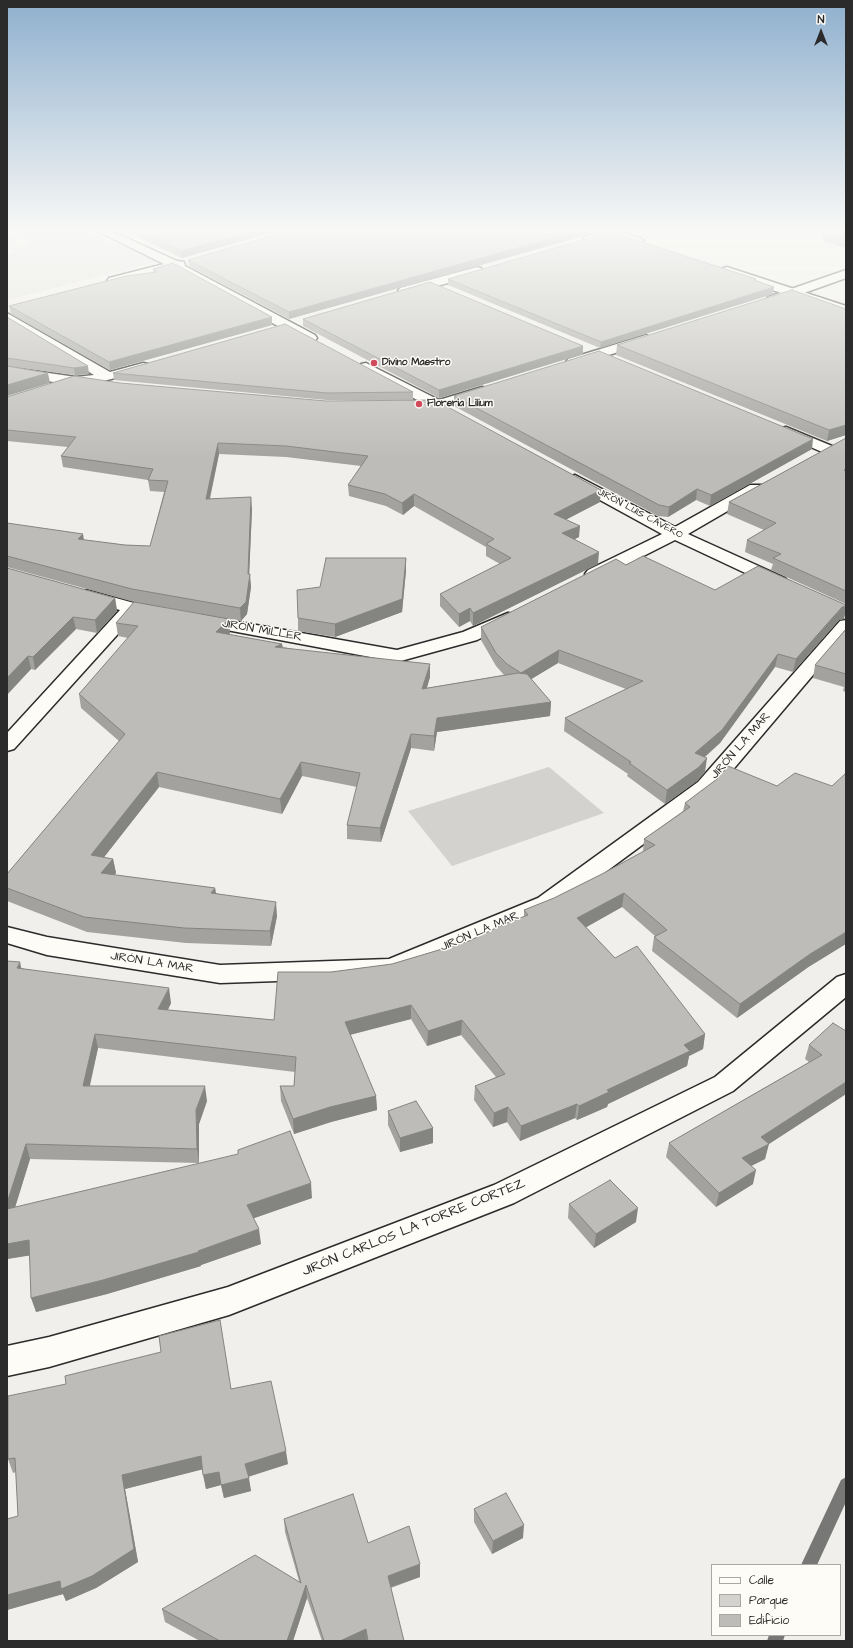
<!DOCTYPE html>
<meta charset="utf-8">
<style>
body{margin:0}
#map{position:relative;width:853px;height:1648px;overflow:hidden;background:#f0efeb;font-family:"Architects Daughter",sans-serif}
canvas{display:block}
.frame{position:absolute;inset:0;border:8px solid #2b2b2b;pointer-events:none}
.legend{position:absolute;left:711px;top:1564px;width:130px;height:72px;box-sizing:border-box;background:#fdfcf7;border:1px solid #a9a8a5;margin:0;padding:5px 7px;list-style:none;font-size:12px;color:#2b2b2b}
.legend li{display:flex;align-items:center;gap:8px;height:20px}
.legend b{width:20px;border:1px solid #a9a8a5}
.north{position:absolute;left:801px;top:12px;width:40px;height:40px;-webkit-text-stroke:3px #fdfcf7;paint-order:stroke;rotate:0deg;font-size:11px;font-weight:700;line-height:16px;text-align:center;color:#2b2b2b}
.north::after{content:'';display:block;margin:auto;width:14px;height:18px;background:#2b2b2b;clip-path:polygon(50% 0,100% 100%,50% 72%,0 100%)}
</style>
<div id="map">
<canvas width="853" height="1648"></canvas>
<div class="frame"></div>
<ul class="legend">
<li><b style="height:5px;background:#fdfcf7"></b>Calle</li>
<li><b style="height:11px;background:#d3d2cf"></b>Parque</li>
<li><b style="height:11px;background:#bdbcb8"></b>Edificio</li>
</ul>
<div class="north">N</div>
</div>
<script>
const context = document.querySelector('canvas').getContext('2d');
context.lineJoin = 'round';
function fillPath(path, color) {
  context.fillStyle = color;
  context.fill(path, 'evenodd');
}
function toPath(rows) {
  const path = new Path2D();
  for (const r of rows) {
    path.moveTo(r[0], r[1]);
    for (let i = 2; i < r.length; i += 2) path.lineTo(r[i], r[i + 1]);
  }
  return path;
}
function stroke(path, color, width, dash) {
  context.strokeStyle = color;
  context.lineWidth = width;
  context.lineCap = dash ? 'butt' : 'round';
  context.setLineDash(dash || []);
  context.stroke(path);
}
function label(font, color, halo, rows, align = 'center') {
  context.font = font + ' "Architects Daughter",sans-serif';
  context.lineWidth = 3;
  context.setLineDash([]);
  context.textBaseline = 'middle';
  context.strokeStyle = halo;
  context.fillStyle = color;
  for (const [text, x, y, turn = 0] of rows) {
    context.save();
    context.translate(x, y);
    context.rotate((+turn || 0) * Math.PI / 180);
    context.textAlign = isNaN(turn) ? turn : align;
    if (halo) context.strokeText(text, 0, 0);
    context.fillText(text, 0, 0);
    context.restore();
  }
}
fillPath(toPath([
 [7,229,78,229,96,237,99,236,157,262,11,299,7,297,7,255,15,253,9,249,30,243,21,238,12,241,19,244,7,247,7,231,17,236,22,234]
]), '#e1e0dc');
fillPath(toPath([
 [549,767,604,813,452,866,408,811]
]), '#d3d2cf');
fillPath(toPath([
 [846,1477,846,1502,817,1565,801,1565,841,1480,846,1477],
 [769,1635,785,1635,783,1641,767,1641,769,1635]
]), '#777775');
const minor = toPath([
 [93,229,107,229,177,261,184,262,185,266,315,335,317,338,315,341,305,341,174,269,113,285,109,284,107,281,109,278,164,264,93,229],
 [612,229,630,229,629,231,589,242,583,239,585,237,612,229],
 [477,267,481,268,483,271,481,274,404,295,398,291,400,288,477,267],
 [846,270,846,278,776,303,772,304,766,300,768,297,846,270],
 [7,313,110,372,143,363,148,364,150,367,148,370,99,382,100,384,98,387,93,388,7,375,7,367,76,377,94,375,7,322,7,313],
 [646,335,653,339,651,342,573,366,568,365,566,362,568,359,646,335],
 [366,363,439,400,482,387,487,388,489,391,487,394,438,409,412,409,407,408,405,405,407,402,419,401,361,370,359,367,361,364,366,363],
 [786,427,832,446,835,449,832,452,827,454,822,452,781,434,779,431,781,428,786,427],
 [575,475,675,527,750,485,762,485,764,488,762,491,688,534,785,578,788,582,785,586,779,587,773,586,675,540,600,578,594,579,588,578,585,574,588,570,662,534,569,483,567,480,569,477,575,475],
 [87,590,134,603,165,609,168,613,165,617,159,618,136,614,14,749,7,751,7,733,120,610,81,599,78,595,81,591,87,590],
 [508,613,514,614,517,618,514,622,477,640,397,662,200,625,194,624,191,620,194,616,200,615,397,650,463,632,508,613],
 [846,620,846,636,714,792,554,910,401,974,392,977,220,983,47,955,7,943,7,927,47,937,220,965,389,959,538,898,698,782,840,621,846,620],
 [846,974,846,997,733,1091,514,1203,229,1315,49,1367,7,1376,7,1346,49,1337,228,1287,494,1185,715,1077,837,977,846,974]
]);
const highway = toPath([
 [595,229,612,229,642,239,644,241,638,244,596,231,595,229],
 [727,267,846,306,846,314,723,274,721,271,723,268,727,267]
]);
stroke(minor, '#2b2b2b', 3);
stroke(highway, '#2b2b2b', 3);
fillPath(minor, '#fdfcf7');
fillPath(highway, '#fdfcf7');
fillPath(toPath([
 [121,229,284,229,182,258],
 [295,229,591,229,591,234,289,319,189,266,188,260],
 [824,229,846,229,846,248,822,241],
 [153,269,272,325,110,370,11,314,9,306,153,272],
 [448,279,773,294,600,348,448,285],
 [846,309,846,435,827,441,616,355,617,345],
 [7,317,89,374,75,375,7,366],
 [303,319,583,346,583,354,439,398,303,326],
 [113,373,413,392,413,400,327,400,114,380],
 [74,376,600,502,566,519,579,537,575,539,598,564,473,626,470,621,459,627,440,606,440,594,500,564,486,556,486,547,414,506,403,515,386,506,349,496,348,485,361,466,286,457,219,454,210,499,252,509,249,574,251,587,247,614,241,621,134,602,7,567,7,523,84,540,125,545,150,546,164,492,150,491,148,480,63,467,61,456,68,447,7,441,7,397],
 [454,396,812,449,710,506,696,500,668,517,658,516,454,406],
 [846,438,846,604,771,570,773,564,745,552,747,540,764,530,727,514,729,502],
 [406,558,406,571,402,612,335,637,298,631,298,618,320,587],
 [626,565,715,590,844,619,839,620,793,672,775,667,720,743,705,757,705,772,697,781,665,804,627,776,628,774,564,731,565,718,626,689,558,663,531,679,551,702,550,716,437,732,434,751,411,748,381,842,347,839,347,825,357,787,302,776,282,814,159,787,104,857,113,859,116,873,114,875,215,888,216,893,277,916,271,946,186,943,87,932,7,901,7,874,119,741,81,708,79,694,128,638,118,636,116,623,230,633,228,635,282,644,283,647,430,677,427,688,504,675,496,666,481,640,481,627],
 [7,568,115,598,117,611,97,633,76,629,35,670,31,669,8,693],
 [846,629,846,692,843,691,844,687,813,678,815,665],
 [717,779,807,968,737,1018,652,951,654,937,655,936,622,907,586,927,615,958,705,1034,703,1049,689,1056,687,1066,608,1104,607,1107,577,1120,575,1118,520,1141,507,1122,493,1127,474,1100,475,1086,496,1077,461,1035,427,1046,411,1019,350,1035,376,1096,377,1110,331,1122,294,1134,281,1101,280,1086,294,1086,295,1072,98,1048,90,1086,207,1101,199,1124,199,1163,30,1159,15,1207,312,1198,253,1218,261,1244,201,1265,201,1266,107,1294,36,1312,29,1255,7,1259,7,961,21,968,171,1003,168,1010,274,1020,331,972,392,964,469,941,524,917,524,910,554,898,602,874,643,852,644,839,683,811,685,803],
 [846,1031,846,1094,768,1144,765,1159,751,1166,753,1184,716,1207,666,1157,669,1143,809,1062,805,1059,809,1045],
 [388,1111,433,1128,433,1143,400,1152,388,1125],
 [569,1204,636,1222,594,1248,568,1218],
 [231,1389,288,1464,248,1477,251,1491,224,1498,221,1485,206,1489,203,1469,125,1489,138,1562,96,1588,66,1601,63,1594,7,1610,7,1519,18,1516,16,1472,13,1473,8,1459],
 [474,1509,523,1538,492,1554,474,1522],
 [284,1519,368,1543,420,1577,391,1588,404,1641,322,1641,307,1598,293,1641,200,1641,165,1622,162,1609,299,1581,285,1532]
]), '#a3a29e');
fillPath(toPath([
 [260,229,284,229,182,258,181,251],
 [585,229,591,229,591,234,289,319,289,312],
 [774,287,773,294,600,348,601,342],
 [272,317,272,325,110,370,109,362],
 [583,346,583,354,439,398,439,390],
 [88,366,89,374,75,375,74,368],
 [48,373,50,383,7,396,7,385],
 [846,425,846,435,827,441,829,430],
 [813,439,812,449,710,506,711,495],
 [218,443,219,454,207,510,206,499],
 [697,489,696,500,668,517,669,507],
 [601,490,600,502,554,526,554,514],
 [414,494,414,506,403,515,402,503],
 [251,497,252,509,249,579,250,574,251,587,247,614,241,621,240,608,248,574],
 [580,526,579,537,562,545,562,533],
 [83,534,85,546,78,539],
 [599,552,598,564,473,626,473,613],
 [406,558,406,571,402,612,335,637,335,624],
 [115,598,117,611,97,633,95,620],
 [846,606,846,610,844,619,839,620,793,672,796,659,842,607],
 [470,608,470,621,459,627,459,614],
 [73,617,76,629,35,670,33,657],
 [229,619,230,633,218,646,216,632],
 [282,644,283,658,275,647],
 [559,650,558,663,520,686,521,673],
 [778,654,775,667,720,743,693,767,695,753],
 [28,656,31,669,7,695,7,678],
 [430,664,430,677,422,703,422,689],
 [551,702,550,716,437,732,434,751,434,736,437,718],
 [411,734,411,748,381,842,380,828],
 [707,758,705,772,697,781,665,804,667,790],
 [301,762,302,776,282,814,280,799],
 [157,772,159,787,94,870,91,855],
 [113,859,116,873,104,888,101,873],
 [215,888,217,902,211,893],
 [624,893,622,907,576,933,577,918],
 [276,902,277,916,271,946,270,931],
 [846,932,846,944,807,968,737,1018,740,1004,810,954],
 [20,962,23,976,17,968],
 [169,988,171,1003,161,1023,158,1009],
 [411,1005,411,1019,345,1036,345,1022],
 [462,1020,461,1035,427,1046,428,1031],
 [95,1034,98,1048,86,1101,83,1086],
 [705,1034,703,1049,689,1056,687,1066,608,1104,607,1107,577,1120,579,1106,607,1090,684,1045],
 [846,1082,846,1094,766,1146,769,1144,765,1159,739,1172,742,1158,761,1137],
 [205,1086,207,1101,199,1124,199,1163,197,1149,196,1110],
 [376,1096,377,1110,331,1122,294,1134,293,1119,330,1107],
 [577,1104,575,1118,520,1141,521,1126],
 [508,1107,507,1122,493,1127,494,1113],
 [433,1128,433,1143,400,1152,400,1138],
 [26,1144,30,1159,10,1224,7,1216,7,1203],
 [756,1170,753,1184,716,1207,719,1193],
 [311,1183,312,1198,249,1220,247,1205],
 [638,1208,636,1222,594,1248,596,1234],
 [259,1229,261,1244,201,1265,201,1266,107,1294,36,1312,31,1298,198,1251],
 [29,1240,33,1255,7,1259,7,1244],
 [286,1451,288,1464,247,1477,245,1464],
 [201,1456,204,1469,125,1489,138,1562,96,1588,66,1601,63,1594,7,1610,7,1595,122,1475],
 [219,1472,249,1478,251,1491,224,1498,221,1485,206,1489,203,1475],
 [524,1525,523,1538,492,1554,493,1541],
 [420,1564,420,1577,388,1588,388,1576],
 [306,1585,307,1598,293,1641,287,1641],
 [366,1629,367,1641,340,1641]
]), '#848481');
const building = toPath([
 [134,229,260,229,181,251,134,229],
 [295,229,585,229,289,312,188,260,295,229],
 [831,229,846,229,846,233,831,229],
 [611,232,756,279,754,280,774,287,601,342,448,279,611,232],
 [173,263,272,317,109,362,9,306,126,276,157,272,153,269,173,263],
 [430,282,583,346,439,390,303,319,430,282],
 [792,290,846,309,846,425,829,430,617,345,792,290],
 [7,317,88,366,74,368,7,358,7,317],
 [285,324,413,392,327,393,113,373,285,324],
 [599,351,813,439,711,495,697,489,669,507,659,505,454,396,599,351],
 [7,366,48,373,7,385,7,366],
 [74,376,120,383,326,401,435,400,601,490,554,514,580,526,562,533,599,552,473,613,470,608,459,614,440,594,511,558,486,544,494,539,414,494,402,503,385,494,348,485,368,456,286,446,218,443,206,499,251,497,248,574,250,574,246,602,240,608,132,589,7,556,7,523,83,534,78,539,125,545,150,546,168,481,148,480,153,469,61,456,76,437,7,430,7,397,74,376],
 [846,438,846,469,844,470,846,471,846,591,773,558,781,554,747,540,776,523,729,502,846,438],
 [643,556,715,590,758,566,846,605,846,606,842,607,796,659,778,654,722,730,695,753,707,758,699,767,667,790,629,763,631,762,565,718,643,681,559,650,521,673,507,664,496,653,481,627,616,559,626,565,643,556],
 [326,558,406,558,402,599,335,624,298,618,297,590,320,587,326,558],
 [7,568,115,598,95,620,73,617,33,657,28,656,7,678,7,568],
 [134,602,229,619,216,632,282,644,275,647,430,664,422,689,518,673,527,674,551,702,437,718,434,736,411,734,380,828,347,825,360,773,301,762,280,799,157,772,91,855,113,859,101,873,215,888,211,893,276,902,270,931,184,928,84,917,7,888,7,874,125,734,79,694,138,626,116,623,134,602],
 [846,629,846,674,815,665,846,629],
 [728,766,777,786,795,773,832,786,846,773,846,932,810,954,740,1004,654,937,667,930,624,893,577,918,615,958,637,946,705,1034,684,1045,690,1051,607,1090,609,1092,579,1106,577,1104,521,1126,508,1107,494,1113,475,1086,505,1074,462,1020,428,1031,411,1005,345,1022,376,1096,330,1107,293,1119,280,1086,294,1086,296,1057,95,1034,83,1086,205,1086,196,1110,197,1149,26,1144,7,1203,7,961,20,962,17,968,169,988,158,1009,274,1020,278,972,331,972,392,964,469,941,504,924,528,915,524,910,554,898,602,874,655,845,644,839,690,807,685,803,717,779,728,766],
 [833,1023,846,1031,846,1082,761,1137,769,1144,742,1158,756,1170,719,1193,669,1143,822,1055,809,1045,833,1023],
 [416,1101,433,1128,400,1138,388,1111,416,1101],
 [290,1131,311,1183,247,1205,259,1229,198,1251,199,1252,103,1280,31,1298,29,1240,7,1244,7,1209,238,1154,238,1150,290,1131],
 [610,1180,638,1208,596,1234,569,1204,610,1180],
 [220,1320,231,1389,271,1381,286,1451,245,1464,249,1478,221,1485,219,1472,203,1475,201,1456,122,1475,134,1549,92,1576,61,1589,60,1581,7,1595,7,1519,18,1516,15,1458,8,1459,8,1396,66,1384,65,1376,161,1352,159,1336,220,1320],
 [506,1493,524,1525,493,1541,474,1509,506,1493],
 [353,1494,368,1543,409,1526,420,1564,388,1576,404,1641,368,1641,366,1629,340,1641,324,1641,306,1585,287,1641,220,1641,162,1609,255,1555,301,1583,284,1519,353,1494]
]);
fillPath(building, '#bdbcb8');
stroke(building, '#848481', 1);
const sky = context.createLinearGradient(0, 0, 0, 460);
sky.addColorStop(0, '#8fb0ce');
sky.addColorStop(0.5, '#f8f8f6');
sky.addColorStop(1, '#f8f8f600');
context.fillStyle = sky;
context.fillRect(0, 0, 853, 460);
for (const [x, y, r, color] of [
 [374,363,4,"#d1495b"],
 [419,404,4,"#d1495b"]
]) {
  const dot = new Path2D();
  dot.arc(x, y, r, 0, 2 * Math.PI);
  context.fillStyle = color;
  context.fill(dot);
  stroke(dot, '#fdfcf7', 1.5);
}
label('bold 10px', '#2b2b2b', '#fdfcf7', [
 ["Divino Maestro",382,363],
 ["Floreria Lilium",427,404]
], 'left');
label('10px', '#2b2b2b', '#fdfcf7', [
 ["JIRÓN LUIS CAVERO",640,514,28]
]);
label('12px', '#2b2b2b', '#fdfcf7', [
 ["JIRÓN MILLER",262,631,10],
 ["JIRÓN LA MAR",741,746,-49],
 ["JIRÓN LA MAR",480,932,-23],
 ["JIRÓN LA MAR",152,963,9]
]);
label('14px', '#2b2b2b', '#fdfcf7', [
 ["JIRÓN CARLOS LA TORRE CORTEZ",414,1228,-22]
]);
</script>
